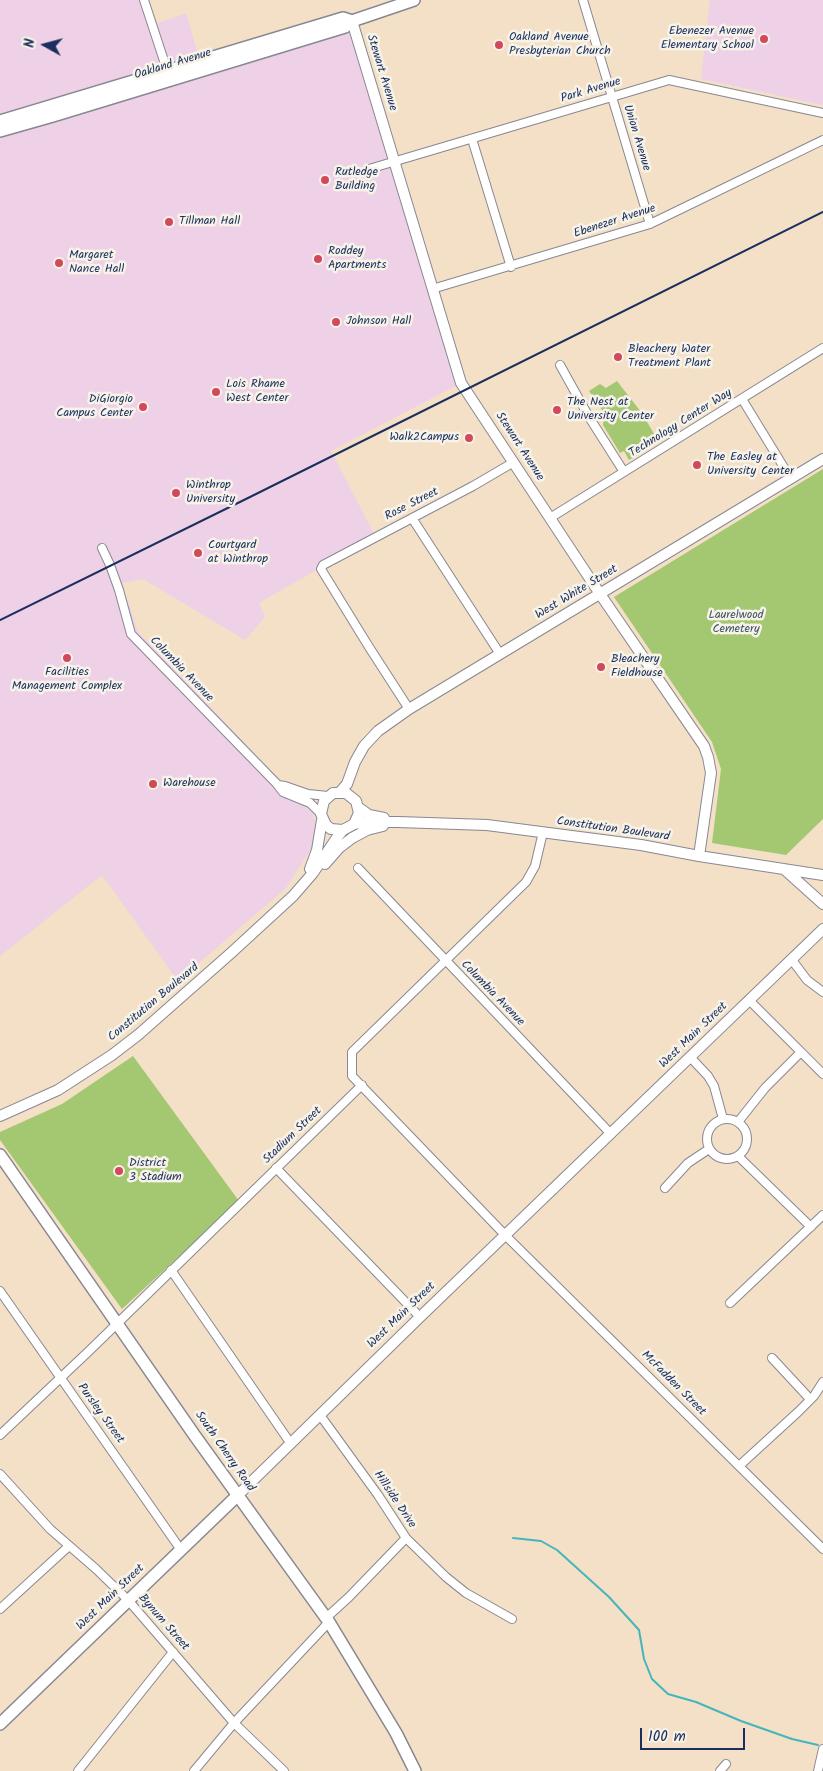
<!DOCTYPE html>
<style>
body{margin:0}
#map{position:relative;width:823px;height:1771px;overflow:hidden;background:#f3e0c6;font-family:Kalam,sans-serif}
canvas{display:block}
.north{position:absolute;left:20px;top:20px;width:50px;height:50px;-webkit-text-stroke:4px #f7f3e8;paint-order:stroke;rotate:277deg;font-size:14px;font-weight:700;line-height:20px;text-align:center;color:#1b2f5e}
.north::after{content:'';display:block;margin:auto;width:18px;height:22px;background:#1b2f5e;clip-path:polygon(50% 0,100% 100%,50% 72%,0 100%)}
.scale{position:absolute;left:640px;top:1728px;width:105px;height:22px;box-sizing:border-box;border:2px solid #1b2f5e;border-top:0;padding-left:6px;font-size:15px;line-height:18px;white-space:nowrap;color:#1b2f5e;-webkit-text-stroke:4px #f7f3e8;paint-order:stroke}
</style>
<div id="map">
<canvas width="823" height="1771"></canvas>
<div class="north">N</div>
<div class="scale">100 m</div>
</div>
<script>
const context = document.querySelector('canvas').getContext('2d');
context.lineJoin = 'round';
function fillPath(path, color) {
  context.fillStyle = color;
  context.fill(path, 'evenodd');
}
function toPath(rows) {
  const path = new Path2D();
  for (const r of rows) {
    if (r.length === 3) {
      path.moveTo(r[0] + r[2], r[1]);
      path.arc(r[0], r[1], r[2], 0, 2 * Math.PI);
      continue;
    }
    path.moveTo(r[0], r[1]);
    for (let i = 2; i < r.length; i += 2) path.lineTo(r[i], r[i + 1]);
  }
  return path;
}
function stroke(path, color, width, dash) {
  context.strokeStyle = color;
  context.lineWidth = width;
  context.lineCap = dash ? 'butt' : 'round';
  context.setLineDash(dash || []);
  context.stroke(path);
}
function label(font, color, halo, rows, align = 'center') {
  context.font = font + ' Kalam,sans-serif';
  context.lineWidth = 5;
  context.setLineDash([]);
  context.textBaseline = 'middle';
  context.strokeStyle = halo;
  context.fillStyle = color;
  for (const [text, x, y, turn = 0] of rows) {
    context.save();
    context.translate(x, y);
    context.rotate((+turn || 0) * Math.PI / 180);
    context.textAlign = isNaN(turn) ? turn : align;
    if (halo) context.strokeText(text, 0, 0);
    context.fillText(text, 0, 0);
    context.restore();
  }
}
fillPath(toPath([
 [0,0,145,0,153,25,186,13,200,62,352,18,461,383,331,451,375,536,259,603,265,617,245,640,143,579,122,583,138,632,312,813,315,821,314,841,311,849,286,888,178,981,102,875,0,956],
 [710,0,823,0,823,105,701,79]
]), '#eed0e7');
fillPath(toPath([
 [617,381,641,412,659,442,629,460,624,451,620,453,603,425,604,413,589,391,600,384,606,388],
 [823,469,823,819,786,855,712,843,721,769,712,742,614,597],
 [133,1056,239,1201,122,1309,0,1140,0,1132,62,1104]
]), '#a4c771');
stroke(toPath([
 [513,1538,541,1541,557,1550,609,1597,639,1630,644,1659,652,1679,668,1694,696,1702,741,1721,792,1739,818,1745]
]), '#45b5bc', 2);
const street = toPath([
 [144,0,168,73],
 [583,0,650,224],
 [472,139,511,267],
 [369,169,669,80,823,113],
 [432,289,650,224,823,140],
 [560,365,589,417,624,472],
 [742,399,791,479],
 [412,518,500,654],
 [550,518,823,348],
 [102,548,110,565,119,590,131,634,276,783,283,792,310,803,321,814],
 [409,709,369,647,321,569,323,565,473,486,514,462],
 [278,785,285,786,308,794,328,796],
 [543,832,535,866,526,882,352,1052,352,1076,506,1236,823,1549],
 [358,868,611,1134],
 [792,960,807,980,823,992],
 [750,1001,823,1074],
 [691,1058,708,1076,714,1086,723,1119],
 [727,1139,20],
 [738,1122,765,1088,801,1052],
 [738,1156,811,1227],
 [276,1168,420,1317],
 [665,1188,688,1163,709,1149],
 [171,1270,291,1444],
 [0,1291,181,1550],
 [730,1303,823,1215],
 [772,1358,810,1399],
 [320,1415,378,1495,406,1538,446,1577,466,1593,512,1619],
 [0,1435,89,1351,362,1085],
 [739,1466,798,1412,814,1396,823,1382],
 [0,1474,50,1529,96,1569,128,1600,234,1723,284,1771],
 [0,1609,69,1546],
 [326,1618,349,1597,406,1538],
 [78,1771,173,1652],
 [194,1771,234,1723,329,1622],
 [720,1771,726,1764],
 [818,1771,823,1749]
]);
const secondary = toPath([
 [352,21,461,383,600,594,704,746,708,757,711,773,699,856],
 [340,792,347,784,355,762,364,746,378,731,409,709,500,654,823,459],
 [358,807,369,815,384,818],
 [343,830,331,829,326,825,321,814,324,801,333,793,346,793,356,801,359,813,354,824],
 [325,864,339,848,352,838,367,830,383,826],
 [310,869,317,850,322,820],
 [784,869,823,904],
 [0,1116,58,1090,112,1055,138,1035,231,953,293,896,313,873,338,836,343,830,354,824,365,822,398,822,487,825,641,845,699,856,823,875],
 [238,1495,420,1317,823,929]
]);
const primary = toPath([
 [0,121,343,18,352,21],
 [0,131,53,116,345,27,352,21,414,0],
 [0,1155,195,1436,329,1622,396,1733,415,1771],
 [0,1724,238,1495]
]);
stroke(street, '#878892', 10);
stroke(secondary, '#878892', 12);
stroke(primary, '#878892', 14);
stroke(street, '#fff', 8);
stroke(secondary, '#fff', 10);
stroke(primary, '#fff', 11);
stroke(toPath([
 [0,620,248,498,823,212]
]), '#1b2f5e', 2);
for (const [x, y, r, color] of [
 [764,39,5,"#d1495b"],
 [499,45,5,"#d1495b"],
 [325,180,5,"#d1495b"],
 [169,222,5,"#d1495b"],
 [318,259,5,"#d1495b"],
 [59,263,5,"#d1495b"],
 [336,322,5,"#d1495b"],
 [618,357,5,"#d1495b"],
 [216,392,5,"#d1495b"],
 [143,407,5,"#d1495b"],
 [557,410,5,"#d1495b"],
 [469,438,5,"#d1495b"],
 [697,465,5,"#d1495b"],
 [176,493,5,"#d1495b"],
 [198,553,5,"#d1495b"],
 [67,658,5,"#d1495b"],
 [601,667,5,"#d1495b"],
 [153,784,5,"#d1495b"],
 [119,1171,5,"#d1495b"]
]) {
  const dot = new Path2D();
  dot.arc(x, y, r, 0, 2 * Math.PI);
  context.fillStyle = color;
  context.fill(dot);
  stroke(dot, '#f7f3e8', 2);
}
label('12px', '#1b2f5e', '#f7f3e8', [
 ["Ebenezer Avenue",754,32,"right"],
 ["Elementary School",754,46,"right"],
 ["Oakland Avenue",509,38],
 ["Presbyterian Church",509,52],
 ["Rutledge",335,173],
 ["Building",335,187],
 ["Tillman Hall",179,222],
 ["Roddey",328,252],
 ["Apartments",328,266],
 ["Margaret",69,256],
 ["Nance Hall",69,270],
 ["Johnson Hall",346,322],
 ["Bleachery Water",628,350],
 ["Treatment Plant",628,364],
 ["Lois Rhame",226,385],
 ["West Center",226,399],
 ["DiGiorgio",133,400,"right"],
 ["Campus Center",133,414,"right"],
 ["The Nest at",567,403],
 ["University Center",567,417],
 ["Walk2Campus",459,438,"right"],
 ["The Easley at",707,458],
 ["University Center",707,472],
 ["Winthrop",186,486],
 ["University",186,500],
 ["Courtyard",208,546],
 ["at Winthrop",208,560],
 ["Bleachery",611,660],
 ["Fieldhouse",611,674],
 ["Facilities",67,673,"center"],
 ["Management Complex",67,687,"center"],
 ["Warehouse",163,784],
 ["District",129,1164],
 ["3 Stadium",129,1178]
], 'left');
label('12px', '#1b2f5e', '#f7f3e8', [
 ["Oakland Avenue",173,65,-17],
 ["Stewart Avenue",381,73,73],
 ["Park Avenue",591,91,-17],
 ["Union Avenue",636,138,73],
 ["Ebenezer Avenue",615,222,-18],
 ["Technology Center Way",681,424,-32],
 ["Stewart Avenue",519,447,57],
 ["Rose Street",412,505,-27],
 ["West White Street",577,593,-31],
 ["Columbia Avenue",181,670,46],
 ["Constitution Boulevard",613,830,8],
 ["Columbia Avenue",492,994,46],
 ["Constitution Boulevard",154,1003,-40],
 ["West Main Street",694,1036,-44],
 ["Stadium Street",293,1136,-44],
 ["West Main Street",402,1316,-44],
 ["McFadden Street",673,1384,45],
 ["Pursley Street",100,1414,54],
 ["South Cherry Road",224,1452,55],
 ["Hillside Drive",394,1500,56],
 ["West Main Street",111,1598,-44],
 ["Bynum Street",163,1623,49]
]);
label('12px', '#3d5563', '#f7f3e8', [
 ["Laurelwood",736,616],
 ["Cemetery",736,630]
]);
</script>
